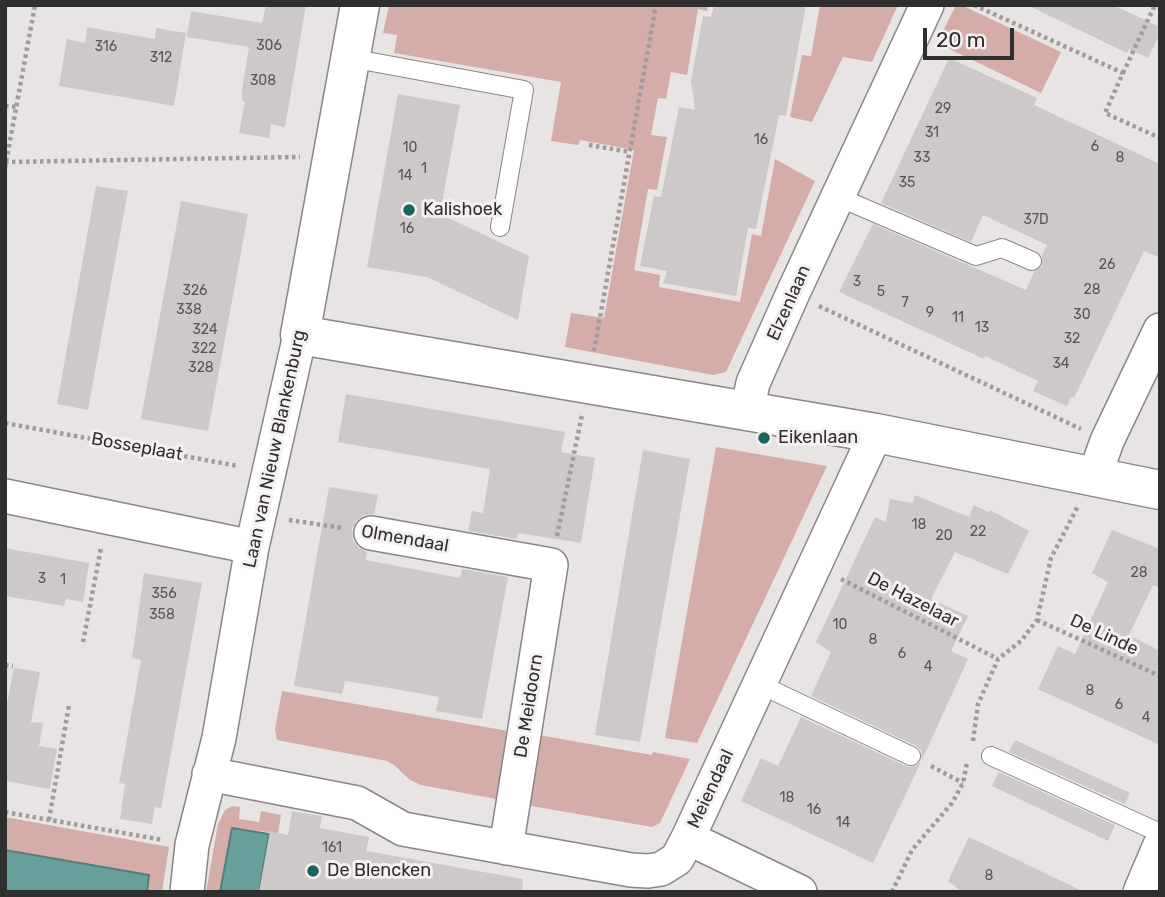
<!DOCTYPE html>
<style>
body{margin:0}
#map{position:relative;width:1165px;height:897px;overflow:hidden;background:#e8e4e3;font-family:Rubik,sans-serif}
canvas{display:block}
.frame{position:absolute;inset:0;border:7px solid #302f2f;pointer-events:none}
.scale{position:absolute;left:923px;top:28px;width:91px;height:32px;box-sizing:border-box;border:4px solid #302f2f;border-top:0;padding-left:9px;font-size:21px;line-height:24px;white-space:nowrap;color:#302f2f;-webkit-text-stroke:5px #f5f1f1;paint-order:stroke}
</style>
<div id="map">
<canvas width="1165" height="897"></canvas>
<div class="frame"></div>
<div class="scale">20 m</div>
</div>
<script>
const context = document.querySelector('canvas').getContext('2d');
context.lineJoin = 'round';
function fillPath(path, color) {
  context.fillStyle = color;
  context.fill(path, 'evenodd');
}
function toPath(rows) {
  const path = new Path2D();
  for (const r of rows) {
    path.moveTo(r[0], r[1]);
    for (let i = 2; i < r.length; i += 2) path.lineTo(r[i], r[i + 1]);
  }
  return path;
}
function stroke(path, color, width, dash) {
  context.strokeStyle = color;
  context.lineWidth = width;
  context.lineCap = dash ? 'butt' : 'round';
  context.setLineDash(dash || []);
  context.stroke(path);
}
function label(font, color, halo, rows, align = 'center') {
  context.font = font + ' Rubik,sans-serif';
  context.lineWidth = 6;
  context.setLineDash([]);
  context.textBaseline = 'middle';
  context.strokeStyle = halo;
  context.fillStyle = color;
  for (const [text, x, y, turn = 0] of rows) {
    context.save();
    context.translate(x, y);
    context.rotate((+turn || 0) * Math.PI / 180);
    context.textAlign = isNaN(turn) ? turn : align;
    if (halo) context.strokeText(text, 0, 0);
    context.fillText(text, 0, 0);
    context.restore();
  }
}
fillPath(toPath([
 [389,5,708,5,707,11,698,9,687,75,671,72,666,99,658,98,651,135,667,137,657,190,648,189,634,270,660,275,659,287,740,302,752,234,761,236,775,159,815,181,726,372,713,375,565,347,571,313,604,318,634,150,580,140,578,145,551,141,561,82,394,53,397,35,383,33],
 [820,5,898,5,872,62,843,57,812,122,790,117,802,55,811,56],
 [956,5,961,5,1061,52,1041,93,937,43],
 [716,447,827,466,697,743,665,738],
 [282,691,508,731,496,799,421,785,410,780,394,765,387,761,277,740,275,729],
 [533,734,652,755,653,752,690,759,660,823,652,827,520,804],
 [232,806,240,807,239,819,259,822,261,811,281,815,278,833,232,828,220,892,206,892,218,824,225,810],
 [5,817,169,847,162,892,147,892,149,875,5,849]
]), '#d4aca8');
const water = toPath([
 [232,828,269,834,259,892,220,892,232,828],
 [5,850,149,875,147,892,5,892,5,850]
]);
fillPath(water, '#67a09a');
stroke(water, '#567e7a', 2);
fillPath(toPath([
 [266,5,306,5,285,127,271,124,269,138,239,133,245,101,242,101,242,90,249,47,187,37,191,11,262,23],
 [714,5,806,5,786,116,779,115,756,229,748,228,736,296,663,283,667,271,640,266,654,196,661,197,679,107,695,110,691,81,703,16,711,17],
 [1027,5,1113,5,1160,27,1160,34,1148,58,1129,49,1127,53],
 [87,27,155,39,156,28,186,33,174,106,59,86,67,39,85,43],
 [949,58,1037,98,1034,105,1160,164,1160,258,1144,251,1074,398,1071,397,1067,406,1033,391,1038,381,985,356,984,359,839,292,873,224,1026,290,1034,272,1042,266,1042,255,1047,245,983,215,971,242,881,203],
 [398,94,460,105,440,214,529,256,518,320,427,277,367,267],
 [96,186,128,191,88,410,57,404],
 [181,201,248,214,208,431,141,419],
 [346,394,565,432,561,452,595,458,581,543,518,533,517,539,468,531,472,511,483,513,490,469,338,442],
 [643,450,690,459,640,742,595,735],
 [329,487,378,495,374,514,364,515,357,520,352,529,353,540,358,547,367,552,366,560,460,578,462,569,508,577,482,719,436,711,439,697,389,688,345,681,342,694,294,686],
 [915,495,969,517,974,505,989,512,990,510,1029,531,1008,574,955,552,931,599,968,616,951,651,968,659,922,760,921,750,916,746,811,696,831,652,816,642,875,517,886,522,890,499,912,503],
 [1112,530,1160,549,1160,588,1153,585,1129,635,1160,651,1160,745,1038,689,1058,646,1075,654,1108,582,1092,573],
 [5,548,89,563,83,602,66,599,64,606,5,596],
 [144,573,202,583,161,808,155,807,152,824,120,819,125,784,119,783,141,660,132,658],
 [14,668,40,672,31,722,43,723,39,746,57,749,50,789,5,781,5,713],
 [801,717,906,766,913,767,921,762,873,863,741,801,761,758,778,766],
 [1015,740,1130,793,1125,804,1009,752],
 [999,772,1115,825,1108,841,992,786],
 [292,811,322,816,320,828,369,837,366,851,523,879,522,892,259,892,270,831,288,835],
 [969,837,1022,862,1084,892,962,892,948,881]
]), '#cdc9c8');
const service = toPath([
 [350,58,524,90,500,227],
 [838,197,976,256,1002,248,1032,261],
 [759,684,911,756],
 [991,756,1160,833]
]);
const minor = toPath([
 [747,411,753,383,793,293,927,5],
 [1094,478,1107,441,1160,330],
 [5,496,252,547],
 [371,533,551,565,506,848],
 [209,774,357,803,403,829,631,870,648,871,661,869,677,859,688,838,876,433],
 [688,838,800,892],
 [187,892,192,845,219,738,252,547,300,335],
 [1140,892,1160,845]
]);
const tertiary = toPath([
 [360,5,300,335,876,433,1160,490]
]);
stroke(service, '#8a8686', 20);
stroke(minor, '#8a8686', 36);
stroke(tertiary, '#8a8686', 41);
stroke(toPath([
 [974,5,1123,73,1105,113,1160,138],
 [1123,73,1155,5],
 [5,106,17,107],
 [589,145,630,152],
 [5,162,300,157],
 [5,168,35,5],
 [819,306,1081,429],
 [594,351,656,5],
 [5,423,238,466],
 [289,520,343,528],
 [557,536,582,415],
 [841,579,998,659],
 [1037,620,1160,676],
 [83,642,101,548],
 [5,665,13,666],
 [973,741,978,704,998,659,1021,641,1037,620,1051,558,1078,506],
 [931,766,963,783],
 [5,812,163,840],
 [49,820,69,705],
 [892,892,912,850,952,803,963,783,967,763]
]), '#9f9c9c', 4.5, [3.5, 3.5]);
stroke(service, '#fff', 18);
stroke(minor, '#fff', 33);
stroke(tertiary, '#fff', 38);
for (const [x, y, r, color] of [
 [409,210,7,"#18655f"],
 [764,438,7,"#18655f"],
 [313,871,7,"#18655f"]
]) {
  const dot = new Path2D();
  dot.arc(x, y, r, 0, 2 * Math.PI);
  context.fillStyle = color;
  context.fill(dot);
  stroke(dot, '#f5f1f1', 2.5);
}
label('14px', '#575655', null, [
 ["306",269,46],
 ["316",106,47],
 ["312",161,58],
 ["308",263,81],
 ["29",943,109],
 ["31",932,133],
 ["16",761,140],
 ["6",1095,147],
 ["10",410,148],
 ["33",922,158],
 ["8",1120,158],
 ["1",424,169],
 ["14",405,176],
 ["35",907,183],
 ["37D",1036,220],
 ["16",407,229],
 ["26",1107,265],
 ["3",857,282],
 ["28",1092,290],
 ["326",195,291],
 ["5",881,292],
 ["7",905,303],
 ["338",189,310],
 ["9",930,313],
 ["30",1082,315],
 ["11",958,318],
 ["13",982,328],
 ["324",205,330],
 ["32",1072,339],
 ["322",204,349],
 ["34",1061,364],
 ["328",201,368],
 ["18",919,525],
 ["22",978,532],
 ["20",944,536],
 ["28",1139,573],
 ["3",42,579],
 ["1",63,580],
 ["356",164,594],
 ["358",162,615],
 ["10",840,625],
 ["8",873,640],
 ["6",902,654],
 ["4",928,667],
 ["8",1090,691],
 ["6",1119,705],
 ["4",1146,718],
 ["18",787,798],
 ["16",814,810],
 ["14",843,823],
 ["161",332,848],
 ["8",989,876]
]);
label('18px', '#302f2f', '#f5f1f1', [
 ["Kalishoek",423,210],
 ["Eikenlaan",778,438],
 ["De Blencken",327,871]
], 'left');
label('18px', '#302f2f', '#f5f1f1', [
 ["Elzenlaan",789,303,-66],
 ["Bosseplaat",137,447,10],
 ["Laan van Nieuw Blankenburg",275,449,-78],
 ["Olmendaal",405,539,10],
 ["De Hazelaar",913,600,27],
 ["De Linde",1104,635,25],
 ["De Meidoorn",529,706,-81],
 ["Meiendaal",711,789,-65]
]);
</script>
